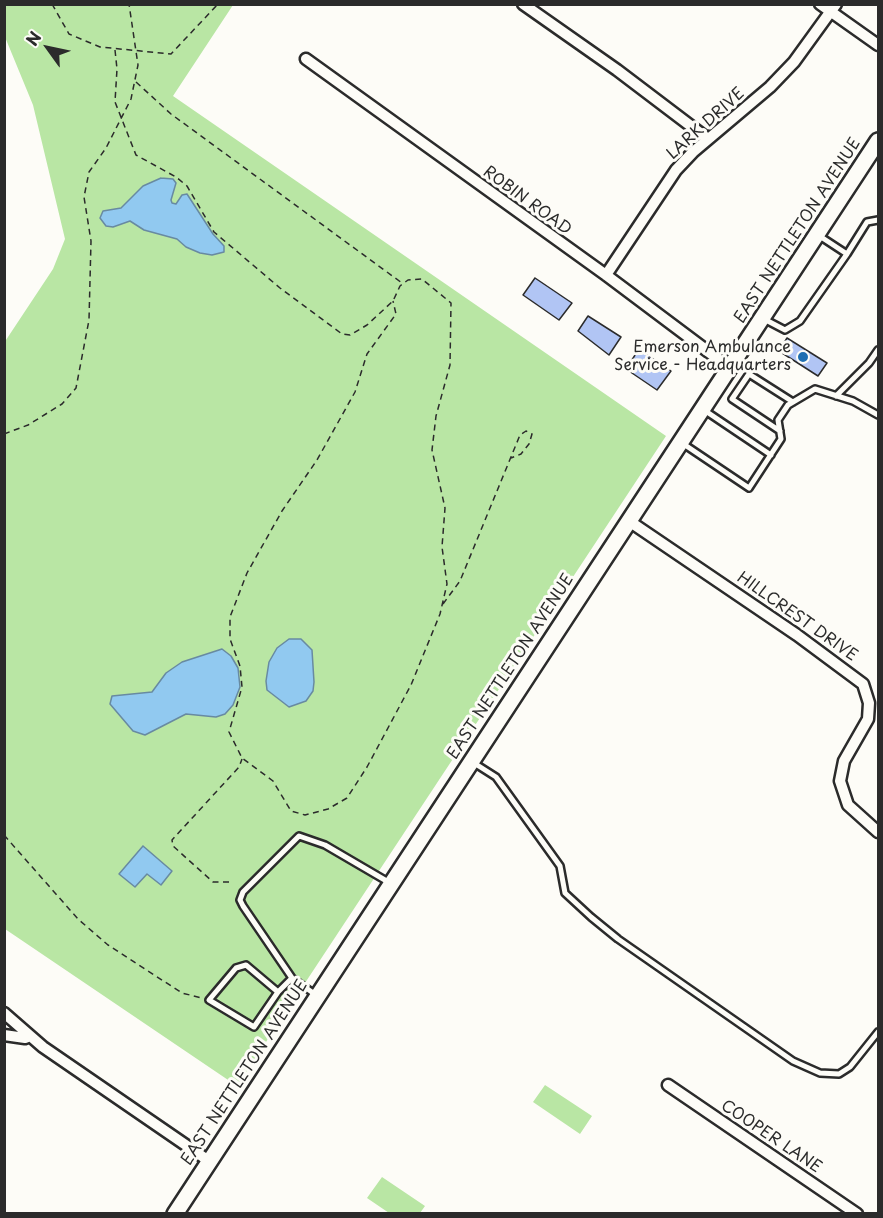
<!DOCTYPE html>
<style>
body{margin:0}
#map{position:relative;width:883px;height:1218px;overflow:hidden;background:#fdfcf7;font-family:"Playpen Sans",sans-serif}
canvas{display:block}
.frame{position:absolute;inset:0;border:6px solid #2b2b2b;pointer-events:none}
.north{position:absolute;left:18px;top:18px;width:60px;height:60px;-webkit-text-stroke:4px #fdfcf7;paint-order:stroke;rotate:303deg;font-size:16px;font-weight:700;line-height:24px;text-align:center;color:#2b2b2b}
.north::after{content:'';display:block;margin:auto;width:21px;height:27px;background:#2b2b2b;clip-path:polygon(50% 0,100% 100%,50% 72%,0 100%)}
</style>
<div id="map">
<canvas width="883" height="1218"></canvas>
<div class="frame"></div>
<div class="north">N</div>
</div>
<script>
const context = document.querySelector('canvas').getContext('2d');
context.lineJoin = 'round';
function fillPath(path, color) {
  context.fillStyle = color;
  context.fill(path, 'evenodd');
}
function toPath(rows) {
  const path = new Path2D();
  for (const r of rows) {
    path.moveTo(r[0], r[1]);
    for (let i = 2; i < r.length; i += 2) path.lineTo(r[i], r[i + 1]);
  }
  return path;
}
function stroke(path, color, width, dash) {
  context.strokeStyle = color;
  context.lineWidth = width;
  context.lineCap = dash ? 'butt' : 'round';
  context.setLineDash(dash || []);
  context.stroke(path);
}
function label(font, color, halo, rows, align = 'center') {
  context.font = font + ' "Playpen Sans",sans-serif';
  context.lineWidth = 6;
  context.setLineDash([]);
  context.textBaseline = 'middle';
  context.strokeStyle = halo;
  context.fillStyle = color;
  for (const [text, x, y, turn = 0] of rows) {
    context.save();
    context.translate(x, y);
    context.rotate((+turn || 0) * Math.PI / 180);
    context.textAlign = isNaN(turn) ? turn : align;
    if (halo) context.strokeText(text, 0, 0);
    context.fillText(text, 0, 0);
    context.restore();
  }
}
fillPath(toPath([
 [5,5,233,5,173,96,666,436,237,1086,5,929,4,343,53,269,65,239,33,105,5,37],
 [545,1085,592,1116,580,1134,533,1102],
 [382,1177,425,1206,420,1213,389,1213,367,1198]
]), '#b9e6a4');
const water = toPath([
 [161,178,173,179,176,183,171,200,172,203,176,204,182,195,187,194,213,234,224,246,224,252,212,255,200,253,186,247,177,239,144,230,130,221,113,227,106,226,100,218,103,211,121,208,143,186,161,178],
 [289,639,301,639,312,650,314,682,313,691,306,701,289,707,267,690,266,681,269,662,277,648,289,639],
 [222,649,231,656,238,668,240,687,233,705,225,714,216,717,186,714,145,735,133,731,110,704,112,696,152,692,166,673,182,662,222,649],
 [143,846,172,871,161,885,147,874,135,887,119,874,143,846]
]);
fillPath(water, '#91c9f0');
stroke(water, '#688aa1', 1.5);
const building = toPath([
 [535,278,572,303,559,320,523,295,535,278],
 [588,316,621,337,609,355,578,331,588,316],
 [787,338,827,363,818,376,779,351,787,338],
 [639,349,671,371,657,390,626,369,639,349]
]);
fillPath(building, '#b1c5f4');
stroke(building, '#2b2b2b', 1.5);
const lane = toPath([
 [818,235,847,254,867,222,878,220],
 [762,318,785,330,800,321,847,254],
 [836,396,869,363,878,350],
 [704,410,771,455],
 [780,431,732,399,749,374,793,402],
 [682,443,749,488,781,439,778,420,788,405,815,389,853,401,878,415],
 [474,763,496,777,560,866,565,893,591,917,618,939,793,1061,820,1073,839,1074,850,1067,878,1032],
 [278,992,246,965,236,968,209,1000,254,1027,278,992,292,978],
 [316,995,292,978,243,906,240,900,243,892,299,836,325,845,390,883]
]);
const street = toPath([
 [523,4,617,70,708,139],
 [820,4,878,45],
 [306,59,606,275,730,368],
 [606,275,676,170,693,152,770,87,794,62,836,4],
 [629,521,797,635,863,684,869,703,868,719,844,761,840,781,848,805,878,832],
 [4,1013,43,1047,209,1161],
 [4,1035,25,1038,30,1036],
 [668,1085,857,1214]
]);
const secondary = toPath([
 [175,1214,878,141]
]);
stroke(lane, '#2b2b2b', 10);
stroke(street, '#2b2b2b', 15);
stroke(secondary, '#2b2b2b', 20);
stroke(toPath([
 [52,4,69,34,100,47,171,54,218,4],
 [115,50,117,69,115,102,136,155,176,177,187,186,214,232,280,288,342,334,350,335,367,325,393,301,400,286,408,280,422,279,451,303,450,365,436,416,432,450,445,508,442,547,447,584,440,614,411,685,367,767,347,798,328,809,305,815,291,811,273,781,242,758,229,732,242,687,240,666,230,639,230,617,247,573,282,511,317,460,355,392,367,354,396,314,393,301],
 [136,82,171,114,402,283],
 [4,434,28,425,62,404,76,388,89,320,91,241,84,197,89,172,106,148,131,99,138,65,129,4],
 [443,604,460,581,520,435,526,431,532,434,529,444,521,454,511,458],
 [4,835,78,919,108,945,182,993,202,998],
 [229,882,213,882,173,846,172,840,239,767,242,759]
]), '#2b2b2b', 1.5, [6, 4.5]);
stroke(lane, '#fdfcf7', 5);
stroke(street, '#fdfcf7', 10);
stroke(secondary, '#fdfcf7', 15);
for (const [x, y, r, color] of [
 [803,357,6,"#1f6fb2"]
]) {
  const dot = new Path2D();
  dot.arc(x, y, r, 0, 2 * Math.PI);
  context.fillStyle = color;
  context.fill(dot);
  stroke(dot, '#fdfcf7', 2);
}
label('16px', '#2b2b2b', '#fdfcf7', [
 ["LARK DRIVE",706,124,-42],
 ["ROBIN ROAD",527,201,36],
 ["EAST NETTLETON AVENUE",798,231,-57],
 ["HILLCREST DRIVE",797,617,35],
 ["EAST NETTLETON AVENUE",511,667,-57],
 ["EAST NETTLETON AVENUE",245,1073,-57],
 ["COOPER LANE",771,1137,34]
]);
label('16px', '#2b2b2b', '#fdfcf7', [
 ["Emerson Ambulance",791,348],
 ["Service - Headquarters",791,366]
], 'right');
</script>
